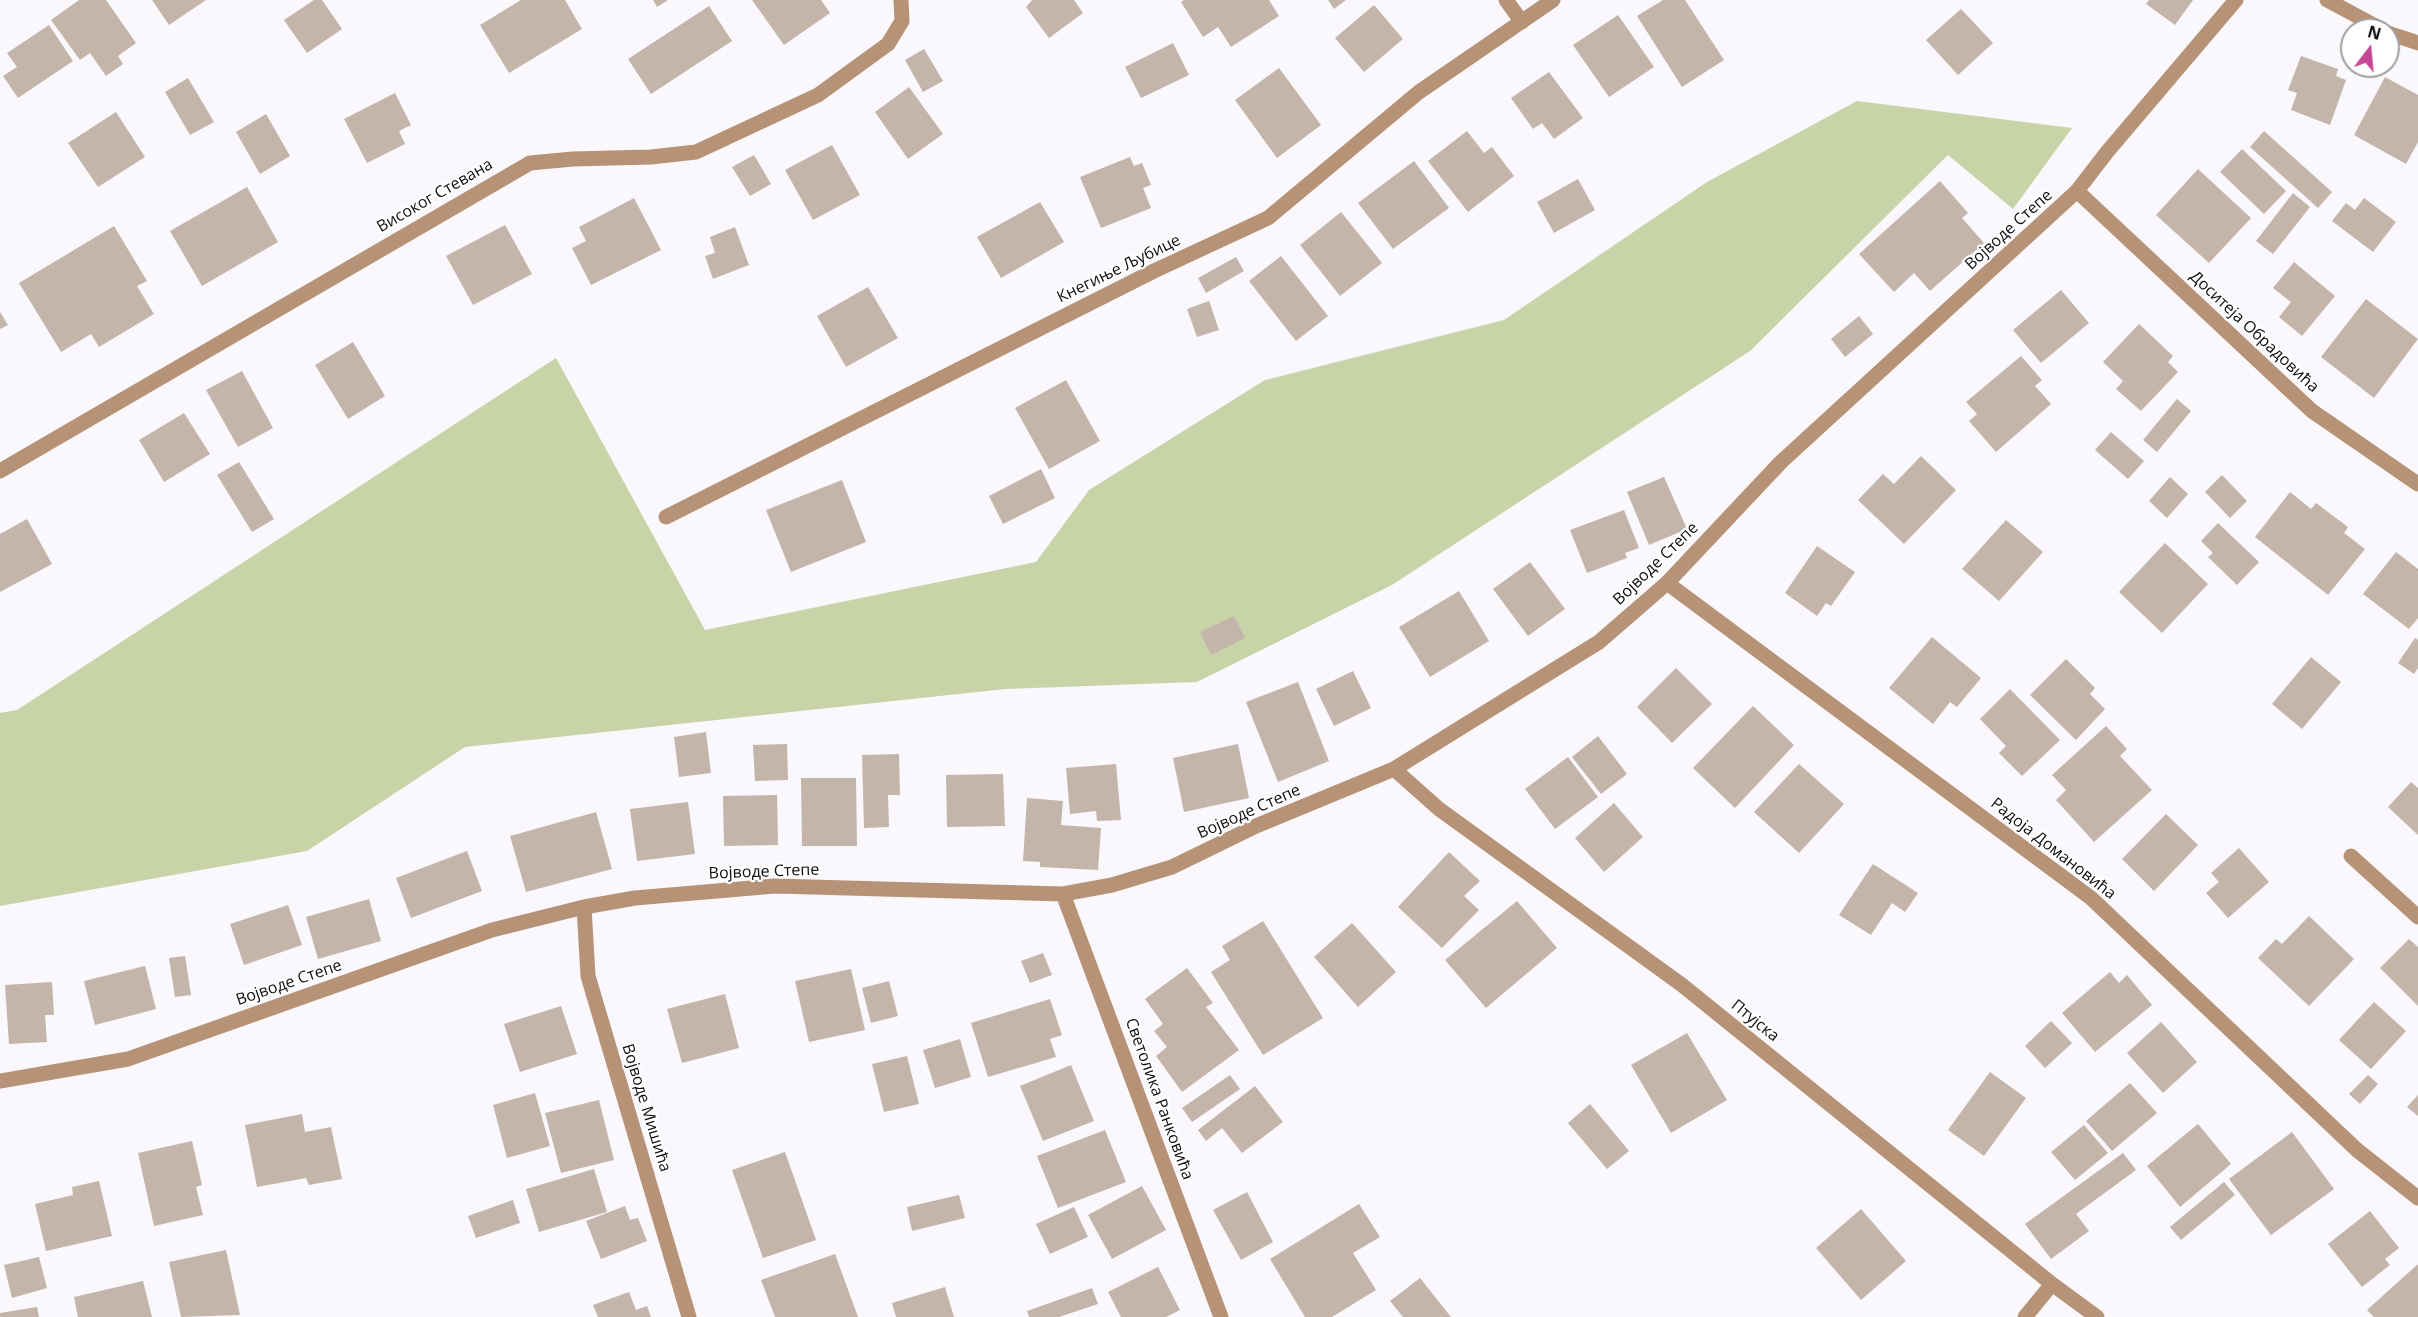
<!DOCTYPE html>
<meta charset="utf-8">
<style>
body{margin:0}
#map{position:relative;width:2418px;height:1317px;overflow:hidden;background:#faf7fd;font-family:"Open Sans",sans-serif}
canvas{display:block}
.north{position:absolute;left:2340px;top:18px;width:60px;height:60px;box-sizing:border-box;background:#fff;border:2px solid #9f9ea0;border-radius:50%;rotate:16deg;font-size:16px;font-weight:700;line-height:24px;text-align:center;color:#0f0d12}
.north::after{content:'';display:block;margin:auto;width:21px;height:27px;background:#c54794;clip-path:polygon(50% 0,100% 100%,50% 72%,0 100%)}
</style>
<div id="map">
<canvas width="2418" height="1317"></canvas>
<div class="north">N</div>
</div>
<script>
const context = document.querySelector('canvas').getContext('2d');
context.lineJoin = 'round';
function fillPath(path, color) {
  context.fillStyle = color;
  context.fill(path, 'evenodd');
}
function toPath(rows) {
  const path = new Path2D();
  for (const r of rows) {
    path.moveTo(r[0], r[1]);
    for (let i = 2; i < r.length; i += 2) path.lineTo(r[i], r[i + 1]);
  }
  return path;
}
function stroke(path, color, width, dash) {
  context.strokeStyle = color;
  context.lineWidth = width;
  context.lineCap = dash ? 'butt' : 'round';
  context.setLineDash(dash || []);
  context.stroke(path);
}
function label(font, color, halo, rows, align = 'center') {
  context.font = font + ' "Open Sans",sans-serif';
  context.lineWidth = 4.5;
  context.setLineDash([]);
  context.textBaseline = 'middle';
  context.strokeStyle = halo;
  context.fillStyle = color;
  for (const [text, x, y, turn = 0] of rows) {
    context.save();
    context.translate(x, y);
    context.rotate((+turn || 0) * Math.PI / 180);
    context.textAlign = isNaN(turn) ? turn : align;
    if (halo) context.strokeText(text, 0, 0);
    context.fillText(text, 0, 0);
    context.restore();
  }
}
fillPath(toPath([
 [1857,101,2072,128,2013,209,1948,155,1750,351,1392,585,1197,682,1005,689,465,747,307,851,0,906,0,713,17,710,556,358,705,630,1036,562,1089,490,1265,380,1504,320,1707,182]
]), '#c8d4a7');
fillPath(toPath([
 [79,0,106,0,136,43,118,56,123,64,106,76,90,53,80,60,51,20],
 [152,0,206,0,169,25],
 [314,0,322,0,342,29,307,53,284,20],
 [521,0,565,0,582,29,509,73,480,25],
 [653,0,668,0,657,7],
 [752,0,821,0,830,13,784,45],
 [1032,0,1074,0,1083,13,1049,38,1026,7],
 [1184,0,1269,0,1279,16,1231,47,1218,27,1203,37,1181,2],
 [1328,0,1346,0,1334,9],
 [1663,0,1685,0,1724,60,1682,87,1637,16],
 [2149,0,2193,0,2175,25,2146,4],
 [1374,5,1403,39,1364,72,1335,38],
 [709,6,732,41,651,94,628,59],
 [1961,9,1993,43,1958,75,1926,40],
 [1618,15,1654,67,1609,97,1573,45],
 [49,25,73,61,18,98,3,76,17,67,7,53],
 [1173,43,1189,75,1141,98,1125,67],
 [924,49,943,81,923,92,905,60],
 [2301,56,2338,69,2336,76,2346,80,2330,125,2291,110,2297,93,2288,90],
 [1279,68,1321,125,1277,158,1235,100],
 [1549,72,1583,118,1554,139,1542,123,1533,129,1511,98],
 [2385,77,2418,95,2418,142,2406,164,2354,135],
 [188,78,214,122,190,135,165,92],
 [909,87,943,134,908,159,875,112],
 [395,93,411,125,399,131,405,144,367,163,344,119],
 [116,112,145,157,98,187,68,143],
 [266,114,290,156,260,174,236,132],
 [1467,131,1484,153,1492,147,1514,176,1468,212,1428,161],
 [2264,131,2332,192,2318,208,2250,147],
 [832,145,860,195,813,220,785,170],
 [2242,149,2286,191,2264,214,2220,172],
 [754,155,771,184,750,196,732,167],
 [1130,157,1134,166,1142,163,1151,185,1143,188,1151,208,1101,228,1080,177],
 [1414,161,1449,208,1393,249,1358,203],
 [2198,169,2251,218,2209,263,2156,215],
 [1578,179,1595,210,1554,233,1537,202],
 [1940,181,1968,213,1962,218,1984,243,1930,291,1914,273,1894,292,1859,254],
 [247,187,278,242,202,286,170,231],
 [2293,193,2310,207,2273,254,2256,241],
 [634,198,661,250,591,285,572,248,586,241,579,227],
 [2364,198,2396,222,2373,252,2332,221,2346,203,2355,210],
 [1040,202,1064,242,1001,278,977,237],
 [1341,212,1382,263,1340,296,1300,245],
 [505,225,532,274,473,305,446,256],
 [114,226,147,281,137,286,154,314,99,347,91,334,61,352,19,283],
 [735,227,749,265,713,279,705,256,715,253,710,237],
 [1281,256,1328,316,1296,341,1249,281],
 [1236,257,1244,271,1206,293,1198,278],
 [2294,262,2335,296,2302,336,2279,317,2291,302,2273,288],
 [868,287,898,338,846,367,817,316],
 [2061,290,2089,323,2041,363,2013,330],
 [2366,299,2418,339,2374,398,2321,357],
 [1209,301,1219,330,1197,337,1187,309],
 [0,312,8,325,0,329],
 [1859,316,1873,334,1845,357,1831,339],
 [2139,324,2173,356,2168,362,2178,372,2141,411,2116,389,2123,381,2103,362],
 [353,342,385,396,348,419,315,365],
 [2021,356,2042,380,2035,386,2051,404,1996,452,1969,421,1977,414,1966,402],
 [242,371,273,428,238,447,206,390],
 [1066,380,1100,441,1049,469,1015,408],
 [2177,399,2191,411,2157,452,2143,440],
 [184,413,210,454,164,482,139,440],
 [2111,432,2144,461,2128,479,2095,450],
 [1921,456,1956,490,1904,544,1858,500,1883,474,1894,484],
 [239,462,274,519,252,532,217,475],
 [1041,469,1055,498,1003,524,989,496],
 [2222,475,2247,501,2230,518,2205,492],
 [1664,477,1687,529,1649,545,1627,492],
 [2170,477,2188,494,2167,518,2149,501],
 [842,480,866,542,791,572,766,510],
 [2290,492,2311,509,2316,503,2348,527,2344,533,2365,549,2328,595,2255,537],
 [1624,510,1639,548,1625,553,1627,558,1587,573,1570,530],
 [27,519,52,564,0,592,0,534],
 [2006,520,2043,552,1999,601,1962,569],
 [2218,523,2259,562,2237,585,2208,557,2213,553,2201,541],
 [2165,543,2208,584,2162,633,2119,592],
 [1817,546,1855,572,1831,606,1826,603,1817,616,1785,593],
 [2396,552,2418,569,2418,618,2409,629,2363,594],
 [1530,562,1565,609,1528,636,1493,589],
 [1459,591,1489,641,1430,677,1399,627],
 [1234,616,1245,638,1211,655,1200,632],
 [1932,637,1981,678,1957,707,1950,702,1933,724,1889,688],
 [2415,638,2418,640,2418,668,2414,674,2398,663],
 [2311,657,2341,682,2302,729,2272,704],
 [2066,659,2095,688,2090,694,2105,709,2076,740,2030,695],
 [1676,668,1712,704,1672,743,1637,707],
 [1353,671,1371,708,1334,726,1316,689],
 [1298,682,1329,761,1278,782,1246,702],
 [2010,689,2060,740,2022,776,1999,753,2006,746,1980,719],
 [1753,706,1794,745,1735,808,1693,768],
 [2106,726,2127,749,2120,756,2152,790,2094,842,2056,800,2066,790,2052,775],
 [706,732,711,773,679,777,674,737],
 [1598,736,1627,774,1601,794,1572,757],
 [787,744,788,780,755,781,753,745],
 [1238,744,1249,798,1184,812,1173,758],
 [899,754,900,795,888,795,889,827,864,828,862,755],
 [1568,757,1598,797,1555,829,1525,789],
 [1116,764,1121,820,1097,821,1096,811,1070,814,1066,768],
 [1799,764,1844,804,1799,853,1754,812],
 [1003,774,1005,826,947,827,946,775],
 [801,778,856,778,857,846,802,846],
 [2411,782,2418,788,2418,835,2388,807],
 [777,795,778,845,724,846,723,796],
 [1027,798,1063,801,1061,825,1101,828,1098,870,1040,867,1040,862,1023,861],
 [688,802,695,854,637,861,630,809],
 [1614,803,1643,837,1604,872,1575,838],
 [596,812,612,869,526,892,510,836],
 [2166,814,2198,845,2154,891,2122,859],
 [2239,848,2269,882,2228,918,2206,893,2219,882,2211,873],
 [467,851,482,891,411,918,396,878],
 [1449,852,1480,881,1464,896,1479,910,1442,948,1398,907],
 [1873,864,1918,893,1905,912,1892,903,1871,935,1839,915],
 [369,899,381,941,318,959,306,917],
 [1517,901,1557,948,1486,1008,1445,960],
 [288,905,302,945,244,965,230,924],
 [2309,916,2354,959,2309,1006,2258,958,2276,939,2282,944],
 [1263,921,1323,1018,1263,1055,1211,972,1230,960,1222,946],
 [1352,923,1396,972,1358,1007,1314,957],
 [2409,939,2418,947,2418,1006,2380,968],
 [1043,953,1052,975,1030,983,1021,961],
 [185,956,191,995,175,997,169,958],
 [145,966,156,1009,95,1025,84,981],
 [1187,968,1213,1003,1206,1007,1239,1050,1182,1092,1156,1056,1167,1047,1154,1031,1163,1024,1145,999],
 [851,969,865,1030,809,1042,795,981],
 [2110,972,2119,983,2127,975,2152,1005,2095,1052,2062,1013],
 [889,981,898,1016,871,1023,862,988],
 [52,982,54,1015,45,1015,47,1042,9,1044,5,985],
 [725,994,739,1048,682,1063,667,1009],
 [1050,999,1062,1035,1050,1039,1056,1057,988,1077,971,1023],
 [2374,1002,2406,1031,2371,1069,2339,1040],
 [561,1006,577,1054,520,1072,504,1024],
 [2051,1021,2072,1043,2045,1068,2025,1046],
 [2161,1022,2197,1062,2163,1093,2127,1053],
 [1687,1033,1727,1100,1671,1133,1631,1065],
 [960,1039,971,1077,935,1088,923,1050],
 [907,1056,919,1104,884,1112,872,1064],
 [1071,1065,1094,1121,1043,1141,1020,1086],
 [1990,1072,2026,1098,1984,1156,1948,1130],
 [1230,1075,1240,1089,1192,1122,1182,1108],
 [2368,1075,2378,1084,2360,1104,2349,1094],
 [2130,1083,2157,1113,2112,1151,2086,1121],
 [1255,1086,1283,1122,1242,1153,1222,1128,1206,1141,1198,1130],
 [535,1093,550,1146,507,1158,493,1105],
 [2418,1095,2418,1116,2407,1107],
 [599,1100,614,1160,561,1173,545,1113],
 [1590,1104,1629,1151,1607,1169,1568,1123],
 [302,1114,305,1132,331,1127,342,1179,309,1185,306,1178,257,1187,245,1125],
 [2198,1124,2231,1164,2180,1207,2147,1166],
 [2084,1125,2108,1153,2075,1180,2051,1152],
 [1105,1130,1126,1182,1058,1208,1037,1156],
 [2292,1132,2334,1189,2271,1235,2229,1179],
 [192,1141,202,1185,196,1187,203,1215,154,1226,138,1153],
 [785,1152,816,1240,763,1258,732,1170],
 [2123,1153,2136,1170,2076,1214,2089,1231,2051,1259,2025,1224],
 [594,1169,607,1212,539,1232,526,1189],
 [99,1181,112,1236,46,1251,35,1204,73,1195,72,1187],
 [2224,1182,2235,1195,2181,1240,2170,1227],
 [1142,1186,1166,1230,1112,1259,1088,1215],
 [1247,1192,1273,1242,1241,1260,1213,1210],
 [959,1195,965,1218,912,1231,907,1207],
 [513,1200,520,1223,476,1238,468,1216],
 [1359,1204,1380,1237,1353,1253,1376,1290,1332,1317,1305,1317,1270,1259],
 [625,1206,630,1220,638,1218,647,1241,601,1259,586,1221],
 [1074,1207,1088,1237,1050,1254,1036,1224],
 [1861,1209,1906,1261,1861,1300,1816,1248],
 [2370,1211,2399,1248,2385,1259,2390,1265,2362,1287,2328,1244],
 [226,1250,240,1315,181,1317,169,1262],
 [835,1254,858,1317,775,1317,761,1280],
 [39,1257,47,1288,12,1298,4,1265],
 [2418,1264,2418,1317,2374,1317,2367,1310],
 [1158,1267,1180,1310,1166,1317,1121,1317,1108,1292],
 [1420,1278,1451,1317,1403,1317,1390,1301],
 [143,1281,152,1317,78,1317,74,1297],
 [945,1287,954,1317,896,1317,892,1303],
 [1092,1288,1098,1304,1059,1317,1029,1317,1027,1311],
 [629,1292,636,1310,647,1306,651,1317,598,1317,593,1305],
 [37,1307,39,1317,0,1317,0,1313]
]), '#c4b5aa');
stroke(toPath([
 [1506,0,1522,22],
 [2327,0,2383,30],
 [2388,33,2418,43],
 [2077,191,2312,411,2418,484],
 [0,471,530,163,573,159,651,157,696,152,818,95,888,44,902,21,901,0],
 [666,517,1154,271,1268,218,1419,92,1553,0],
 [1667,583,2091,898,2357,1150,2418,1198],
 [1394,769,1439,809,1682,985,2052,1284,2025,1317],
 [2351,856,2418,917],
 [1063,894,1221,1317],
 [584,907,588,976,689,1317],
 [0,1081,128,1059,492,930,584,907,635,898,775,886,1063,894,1112,885,1172,867,1256,826,1394,769,1599,642,1667,583,1781,462,2077,191,2107,152,2236,0],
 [2052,1284,2097,1317]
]), '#b69376', 15);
label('16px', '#0f0d12', '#fff', [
 ["Високог Стевана",435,196,-30],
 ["Војводе Степе",2009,230,-42],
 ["Кнегиње Љубице",1119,269,-26],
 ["Доситеја Обрадовића",2254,332,43],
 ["Војводе Степе",1656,564,-44],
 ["Војводе Степе",1249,812,-24],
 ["Радоја Домановића",2053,849,38],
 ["Војводе Степе",764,872,-2],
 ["Војводе Степе",289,983,-19],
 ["Птујска",1755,1021,39],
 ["Светолика Ранковића",1159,1099,70],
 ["Војводе Мишића",646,1108,73]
]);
</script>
